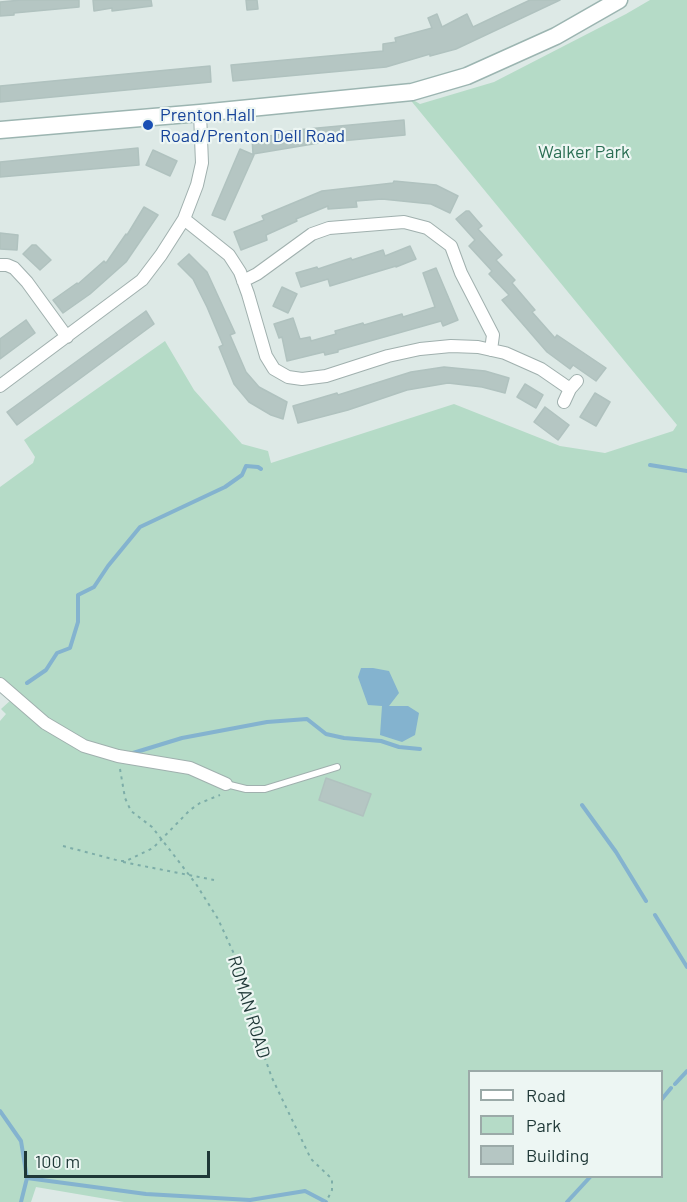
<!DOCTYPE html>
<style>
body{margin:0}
#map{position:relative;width:687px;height:1202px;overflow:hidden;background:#dde9e6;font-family:Barlow,sans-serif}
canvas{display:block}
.legend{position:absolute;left:468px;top:1070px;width:195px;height:108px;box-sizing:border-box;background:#edf6f3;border:2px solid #9baaa8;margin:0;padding:8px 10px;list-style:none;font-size:18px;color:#1f3837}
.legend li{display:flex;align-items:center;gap:12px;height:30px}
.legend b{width:30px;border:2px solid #9baaa8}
.scale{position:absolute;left:24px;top:1151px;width:186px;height:27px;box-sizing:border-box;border:3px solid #1f3837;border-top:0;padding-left:8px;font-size:18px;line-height:21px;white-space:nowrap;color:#1f3837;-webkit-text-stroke:4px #edf6f3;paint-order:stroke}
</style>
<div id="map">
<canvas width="687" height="1202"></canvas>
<ul class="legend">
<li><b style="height:8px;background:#fff"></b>Road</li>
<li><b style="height:16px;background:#b5dbc7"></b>Park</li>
<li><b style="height:16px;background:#b5c6c3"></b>Building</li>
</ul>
<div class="scale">100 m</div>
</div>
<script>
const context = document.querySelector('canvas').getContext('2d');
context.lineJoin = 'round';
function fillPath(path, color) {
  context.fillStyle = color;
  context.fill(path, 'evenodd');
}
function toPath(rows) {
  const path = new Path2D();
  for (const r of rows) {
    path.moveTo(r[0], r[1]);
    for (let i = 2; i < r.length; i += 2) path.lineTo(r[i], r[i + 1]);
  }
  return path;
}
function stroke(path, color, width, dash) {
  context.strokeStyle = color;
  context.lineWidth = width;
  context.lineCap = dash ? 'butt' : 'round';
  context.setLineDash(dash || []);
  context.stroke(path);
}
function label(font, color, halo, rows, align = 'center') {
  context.font = font + ' Barlow,sans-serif';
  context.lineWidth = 4.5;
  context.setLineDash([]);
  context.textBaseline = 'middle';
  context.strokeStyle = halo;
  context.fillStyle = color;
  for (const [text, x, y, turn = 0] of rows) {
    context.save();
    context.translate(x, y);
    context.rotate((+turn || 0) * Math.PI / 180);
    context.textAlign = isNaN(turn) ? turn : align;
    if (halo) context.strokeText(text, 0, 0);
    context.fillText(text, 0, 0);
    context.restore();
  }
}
fillPath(toPath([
 [650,0,687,0,687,1202,124,1202,36,1187,31,1202,0,1202,0,721,6,714,1,709,12,699,30,714,34,704,29,704,0,679,0,487,33,463,35,457,24,440,165,341,194,390,242,444,268,451,271,463,454,404,560,446,605,453,673,431,677,425,408,97,420,104,494,82,626,14],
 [470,1072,662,1072,662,1176,470,1176]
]), '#b5dbc7');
fillPath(toPath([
 [361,668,373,668,389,671,399,693,389,706,408,706,419,713,415,735,402,742,380,735,382,706,368,705,358,677]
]), '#84b3cf');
stroke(toPath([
 [650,465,687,471],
 [27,683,46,670,57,653,70,648,78,622,78,595,94,587,108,566,140,527,225,487,242,475,246,466,258,467,261,469],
 [133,753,182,738,267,722,307,719,326,734,344,738,381,741,399,747,420,749],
 [582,805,616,852,646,901],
 [655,915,687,967],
 [675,1084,687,1071],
 [662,1099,671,1088],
 [0,1111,21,1141,27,1178,21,1202],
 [27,1178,146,1194,250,1200,305,1191,326,1202],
 [567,1202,591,1176]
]), '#84b3cf', 4);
const building = toPath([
 [21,0,79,0,79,7,14,13,14,15,0,16,0,2,21,0],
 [93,0,151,0,152,6,112,11,112,8,94,11,93,0],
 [246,0,257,0,258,9,247,10,246,0],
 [530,0,560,0,456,49,430,56,430,54,386,67,233,81,231,65,383,51,383,44,396,42,395,38,432,28,428,18,437,14,442,27,467,14,473,27,530,0],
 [210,66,211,82,0,102,0,86,210,66],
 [404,120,405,135,319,143,253,154,252,138,285,134,285,132,296,130,404,120],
 [138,148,139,165,0,177,0,162,138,148],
 [240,149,254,155,225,220,212,215,240,149],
 [153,150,177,161,170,176,146,165,153,150],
 [394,181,436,185,458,196,450,213,431,204,382,199,356,201,357,207,328,209,328,206,296,219,297,221,266,235,267,240,241,250,234,232,264,220,262,216,322,191,393,183,394,181],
 [144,207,158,215,126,262,90,294,63,313,53,300,77,283,78,284,104,261,106,263,126,234,127,235,144,207],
 [466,211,469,211,482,226,478,229,502,255,496,260,515,280,512,283,535,310,532,312,555,338,557,335,606,368,596,381,573,365,570,369,547,352,502,300,509,295,489,274,492,271,469,246,475,240,456,219,466,211],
 [0,233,18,235,17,250,0,249,0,233],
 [32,245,36,245,51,260,40,270,23,254,32,245],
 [410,246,416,259,396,267,396,266,330,286,328,279,301,287,296,273,317,267,318,269,351,258,352,260,383,250,385,256,410,246],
 [189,254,207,272,235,333,230,335,246,372,259,387,287,402,283,419,271,415,249,402,234,384,219,347,223,345,207,307,193,279,178,264,189,254],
 [436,268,458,320,443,326,441,321,338,350,338,352,325,355,324,352,287,361,282,337,279,338,274,324,293,318,300,339,310,337,311,341,336,334,335,331,363,323,364,325,402,314,403,317,435,307,423,273,436,268],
 [282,287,297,294,288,313,273,306,282,287],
 [146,311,154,324,17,425,7,412,146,311],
 [26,320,35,333,0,359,0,339,26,320],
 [444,367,485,371,509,378,505,393,482,387,448,383,407,390,348,410,298,423,293,406,337,393,338,395,411,372,444,367],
 [525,384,543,395,536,408,517,397,525,384],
 [595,393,610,402,596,426,580,417,595,393],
 [545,407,569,425,558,440,534,422,545,407],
 [326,778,371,794,363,816,319,800,326,778]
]);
fillPath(building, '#b5c6c3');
stroke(building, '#b0c2bf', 1.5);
const lane = toPath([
 [226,784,246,789,265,789,337,767]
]);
const street = toPath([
 [184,219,229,255,240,272,248,294,266,356,274,369,288,377,302,379,326,376,388,356,420,349,451,346,478,347,505,353,541,369,570,389],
 [0,265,7,265,14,268,27,282,67,337],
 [243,281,257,274,312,234,329,228,404,222,427,228,451,246,461,273,493,335,491,350],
 [0,386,142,280,161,255,184,219,197,185,202,163,200,113],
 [564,402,570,389,577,381],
 [0,684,45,723,84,746,118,756,190,768,226,784]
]);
const secondary = toPath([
 [0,130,200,113,412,92,467,76,556,36,619,0]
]);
stroke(lane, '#a0b0ae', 8);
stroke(street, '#a0b0ae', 14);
stroke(secondary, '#9cb5b1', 19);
stroke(toPath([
 [120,769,125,798,131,811,152,827,173,854,196,884,218,919,240,967,248,995,252,1022,272,1078,311,1159,332,1179,332,1190,326,1202],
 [63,846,120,861,126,861,153,848,190,810,200,803,220,795],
 [123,862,214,880]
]), '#7dada8', 2, [3, 4.5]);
stroke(lane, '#fff', 6);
stroke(street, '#fff', 12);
stroke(secondary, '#fff', 16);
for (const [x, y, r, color] of [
 [148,125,6,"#1a4fb4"]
]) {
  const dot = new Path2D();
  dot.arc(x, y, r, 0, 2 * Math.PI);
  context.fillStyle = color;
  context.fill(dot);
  stroke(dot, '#edf6f3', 2);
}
label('18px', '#164399', '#edf6f3', [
 ["Prenton Hall",160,115],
 ["Road/Prenton Dell Road",160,136]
], 'left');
label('18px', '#2a6e53', '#edf6f3', [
 ["Walker Park",584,152]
]);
label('18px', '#1f3837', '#edf6f3', [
 ["ROMAN ROAD",249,1007,73]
]);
</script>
